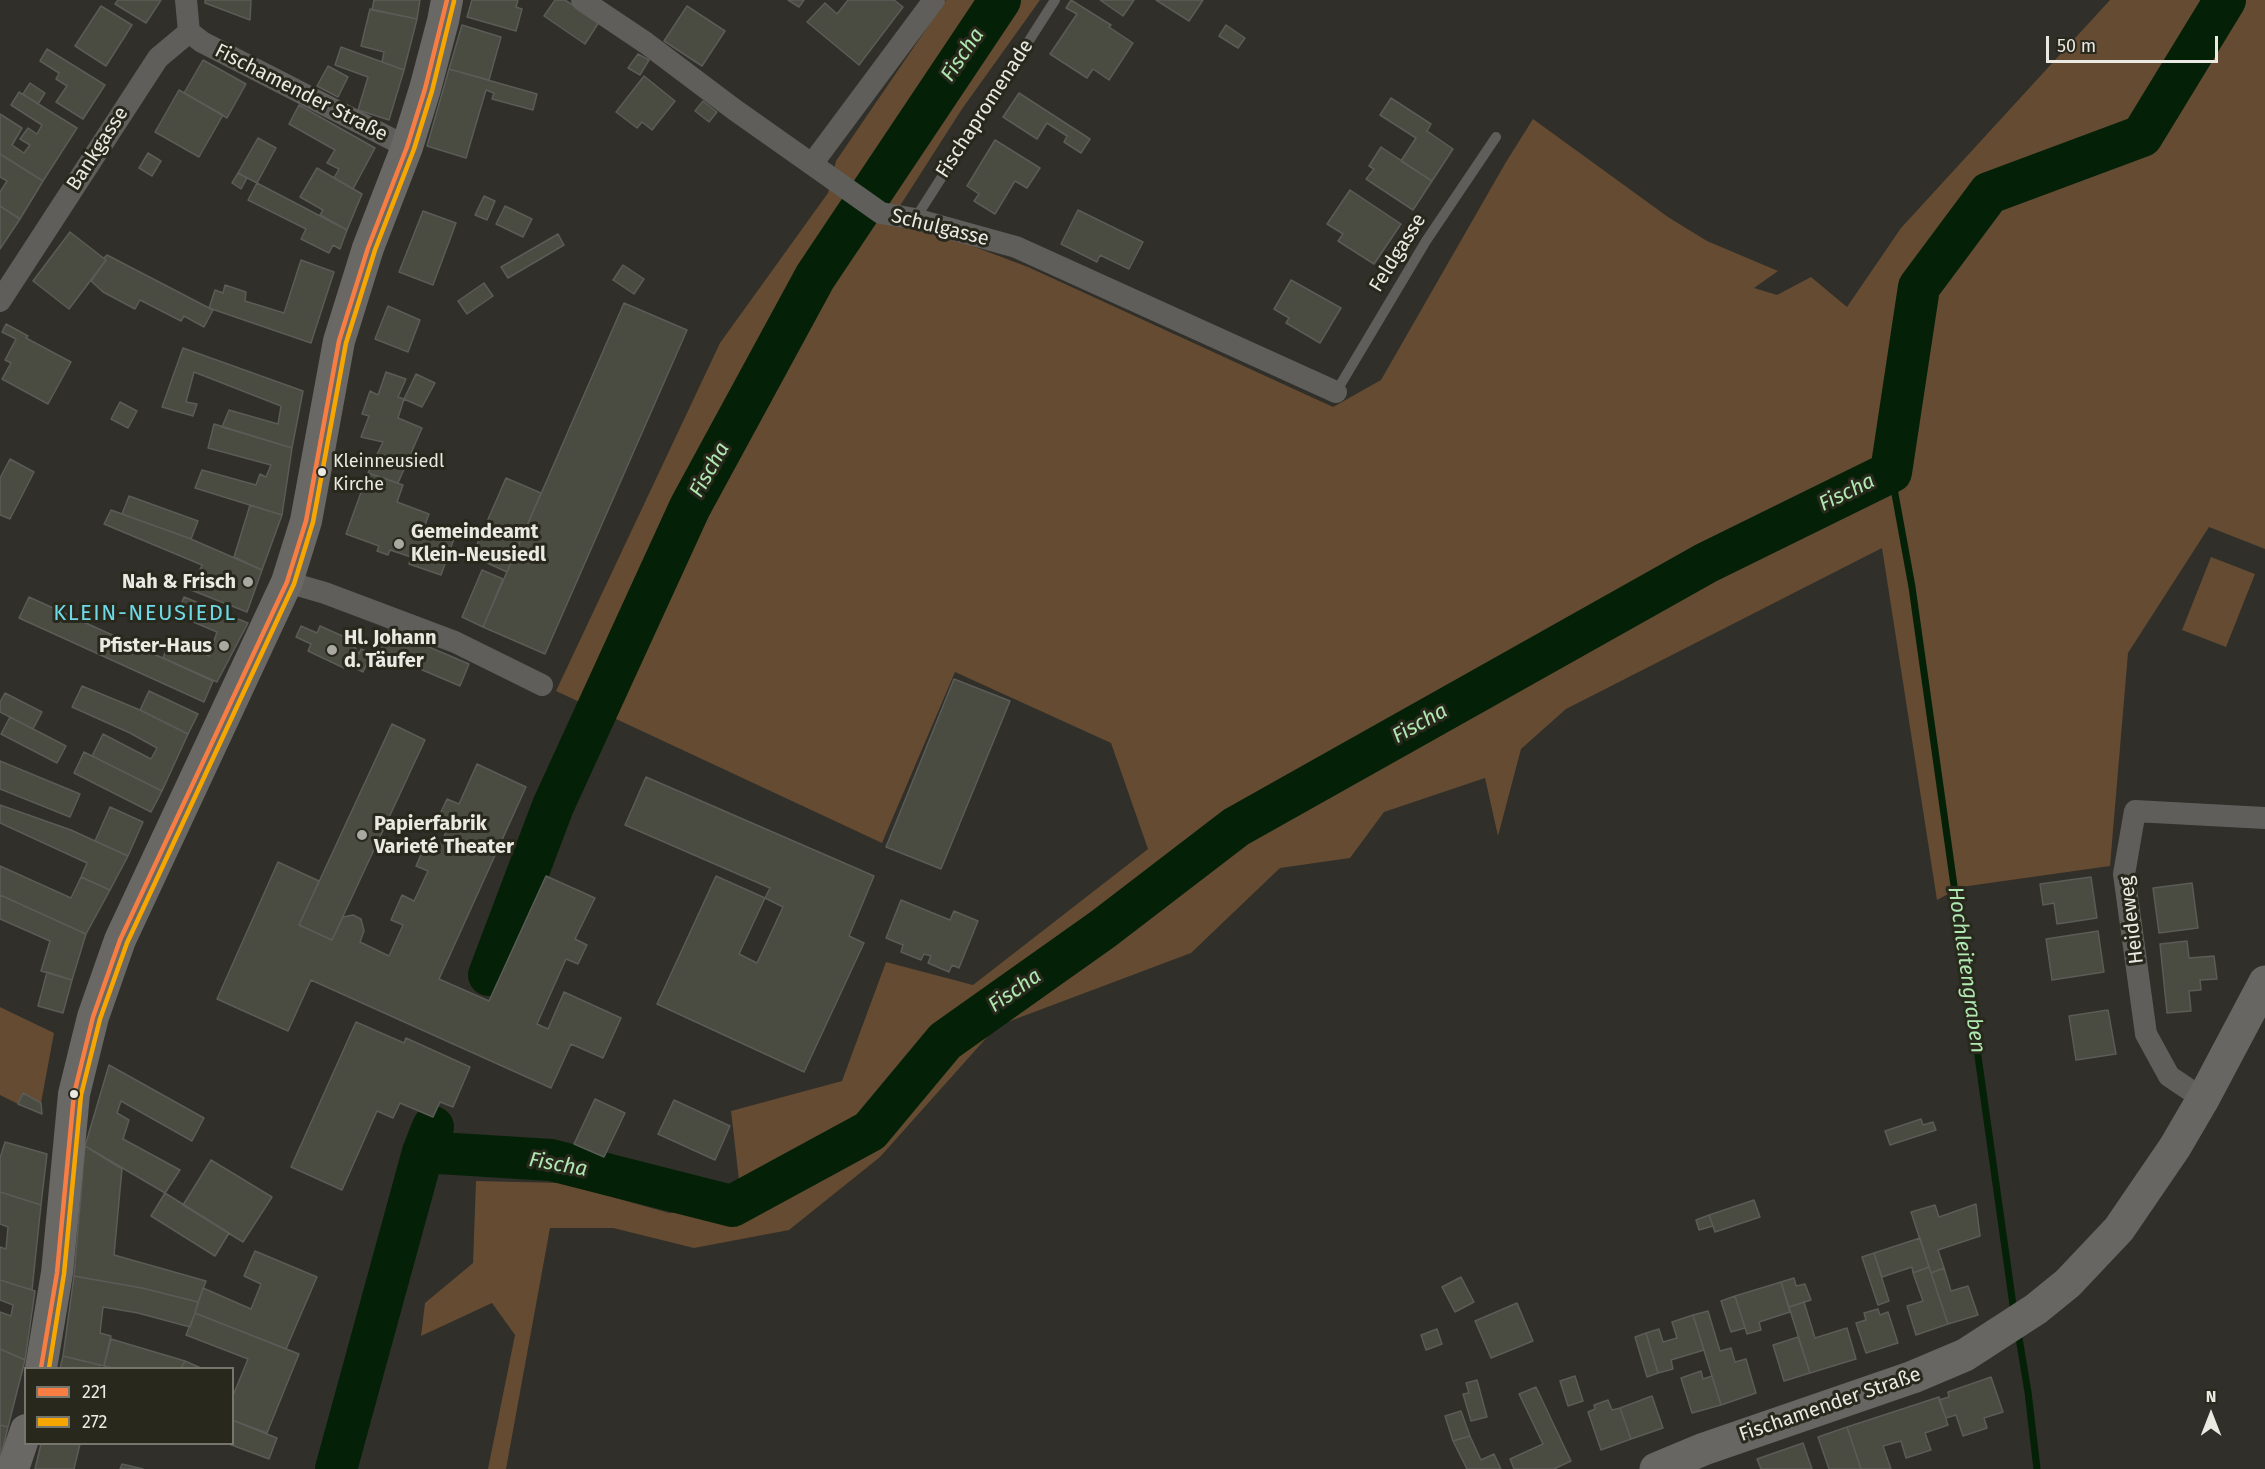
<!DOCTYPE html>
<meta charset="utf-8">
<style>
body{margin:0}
#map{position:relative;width:2265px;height:1469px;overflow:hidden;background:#302f29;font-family:"Fira Sans",sans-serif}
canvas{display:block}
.legend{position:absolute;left:24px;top:1367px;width:210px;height:78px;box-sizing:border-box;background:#29281d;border:2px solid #76766c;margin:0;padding:8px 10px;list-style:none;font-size:18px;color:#eaeae3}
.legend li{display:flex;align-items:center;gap:12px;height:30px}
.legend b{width:30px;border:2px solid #76766c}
.north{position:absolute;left:2181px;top:1385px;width:60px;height:60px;-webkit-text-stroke:4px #29281d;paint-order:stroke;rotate:0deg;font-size:16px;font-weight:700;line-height:24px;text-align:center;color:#eaeae3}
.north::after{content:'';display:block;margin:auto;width:21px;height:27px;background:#eaeae3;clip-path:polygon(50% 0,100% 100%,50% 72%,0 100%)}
.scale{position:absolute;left:2046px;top:36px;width:172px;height:27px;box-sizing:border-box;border:3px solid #eaeae3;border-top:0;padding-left:8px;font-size:18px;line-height:21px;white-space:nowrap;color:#eaeae3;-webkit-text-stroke:4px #29281d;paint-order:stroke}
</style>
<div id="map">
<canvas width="2265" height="1469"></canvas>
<ul class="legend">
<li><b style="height:8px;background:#f77d43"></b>221</li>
<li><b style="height:8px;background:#f7a600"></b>272</li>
</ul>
<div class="north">N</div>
<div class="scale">50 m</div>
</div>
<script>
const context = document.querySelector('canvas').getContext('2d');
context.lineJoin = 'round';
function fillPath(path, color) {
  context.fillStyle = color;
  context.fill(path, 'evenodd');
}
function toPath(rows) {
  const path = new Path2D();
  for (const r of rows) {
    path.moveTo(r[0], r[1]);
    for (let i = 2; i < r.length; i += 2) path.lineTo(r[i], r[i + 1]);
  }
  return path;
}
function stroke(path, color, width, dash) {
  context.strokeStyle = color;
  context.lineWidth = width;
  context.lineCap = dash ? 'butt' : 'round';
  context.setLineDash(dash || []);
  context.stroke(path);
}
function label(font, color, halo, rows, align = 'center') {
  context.font = font + ' "Fira Sans",sans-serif';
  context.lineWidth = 6;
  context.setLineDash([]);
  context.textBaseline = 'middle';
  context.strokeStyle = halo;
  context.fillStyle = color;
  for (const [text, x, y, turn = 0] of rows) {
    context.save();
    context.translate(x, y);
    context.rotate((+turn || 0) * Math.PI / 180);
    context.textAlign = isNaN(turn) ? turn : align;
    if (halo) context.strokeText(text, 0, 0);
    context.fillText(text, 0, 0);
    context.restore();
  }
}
fillPath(toPath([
 [946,0,1040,0,962,109,896,212,901,219,1028,267,1333,407,1381,380,1506,162,1533,119,1668,217,1707,241,1778,271,1754,288,1777,295,1811,277,1847,307,1901,228,2110,0,2265,0,2265,549,2209,527,2128,653,2110,866,1961,887,1937,900,1882,548,1566,709,1521,749,1498,836,1485,778,1384,812,1350,858,1280,868,1191,953,997,1026,880,1157,789,1230,694,1248,613,1228,550,1228,506,1469,488,1469,515,1335,492,1303,421,1336,425,1303,473,1263,476,1181,562,1183,669,1213,752,1208,739,1180,731,1111,842,1081,886,962,973,985,1148,849,1111,743,955,672,882,843,556,691,720,343,828,193,836,161],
 [2211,557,2255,574,2226,647,2182,630],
 [0,1007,54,1033,41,1103,23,1093,18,1104,0,1095]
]), '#644b32');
stroke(toPath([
 [1891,472,1912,587,2014,1312],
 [2018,1332,2028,1392,2037,1469]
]), '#042107', 7);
stroke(toPath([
 [489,975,553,806,690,507,815,277,1000,0],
 [423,1152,551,1160,732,1206,870,1131,945,1041,1103,929,1236,827,1706,563,1891,472,1919,287,1989,193,2142,136,2225,0],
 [336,1469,423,1152,433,1127]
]), '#042107', 42);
const building = toPath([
 [118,0,161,0,146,23,115,4,118,0],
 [205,0,251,0,250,20,205,3,205,0],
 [374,0,420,0,417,19,372,10,374,0],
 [472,0,518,0,516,7,522,9,516,31,467,17,472,0],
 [555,0,565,0,599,22,585,44,544,16,555,0],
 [788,0,804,0,799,7,788,0],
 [848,0,894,0,903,7,859,65,807,22,825,3,837,14,848,0],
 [1071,0,1111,25,1109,27,1133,43,1109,80,1093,69,1087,78,1050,54,1077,14,1066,8,1071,0],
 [1100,0,1134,0,1123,16,1100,0],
 [1156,0,1203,0,1189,21,1156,0],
 [101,6,132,25,106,66,75,46,101,6],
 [687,6,725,31,702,66,664,41,687,6],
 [370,9,417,19,404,70,382,62,384,52,361,46,370,9],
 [462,25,501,37,489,80,449,69,462,25],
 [1226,25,1245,38,1238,48,1219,36,1226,25],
 [341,47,404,70,389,120,358,110,368,77,335,65,341,47],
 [47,49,105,85,83,119,56,102,67,86,56,79,59,73,40,61,47,49],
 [638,54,649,60,640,75,628,68,638,54],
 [203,60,246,84,227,118,184,93,203,60],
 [328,66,348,77,338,97,317,86,328,66],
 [449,69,537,94,533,110,492,99,494,93,486,90,466,158,427,146,449,69],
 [644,76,675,101,652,130,642,122,637,128,616,112,644,76],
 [30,83,45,93,38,104,23,94,30,83],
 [179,90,223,115,199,157,155,132,179,90],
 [19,92,77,128,43,181,0,154,0,114,22,128,12,145,24,153,30,145,20,139,28,128,37,134,42,125,11,105,19,92],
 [1019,93,1090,139,1081,153,1064,142,1067,136,1047,123,1037,139,1003,117,1019,93],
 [1391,98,1431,124,1427,131,1453,149,1432,181,1401,161,1416,138,1380,115,1391,98],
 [703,101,717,112,709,122,695,111,703,101],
 [299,105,375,148,353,189,334,178,339,169,327,163,335,150,289,124,299,105],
 [258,138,276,148,257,183,238,173,258,138],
 [995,140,1040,168,1027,188,1015,181,995,214,974,201,979,194,967,186,995,140],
 [1381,147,1432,181,1413,210,1366,179,1374,169,1369,166,1381,147],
 [148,153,161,161,152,176,139,168,148,153],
 [0,154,43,181,20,219,0,206,0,192,7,181,0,177,0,154],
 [317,168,362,194,347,230,320,215,323,210,300,197,317,168],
 [238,173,247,178,241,189,232,183,238,173],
 [257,183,347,230,340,249,333,245,329,253,301,239,306,229,248,200,257,183],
 [1350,190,1401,224,1374,264,1338,241,1343,234,1327,224,1350,190],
 [484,196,495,201,487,220,475,215,484,196],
 [0,206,20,219,0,249,0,206],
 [505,206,532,219,523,237,496,224,505,206],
 [1078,210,1143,242,1129,269,1100,255,1097,262,1061,244,1078,210],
 [423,211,456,223,433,285,399,272,423,211],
 [70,232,106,260,69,309,33,281,70,232],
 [558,234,564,245,508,278,501,267,558,234],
 [107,255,213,310,204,327,184,316,181,321,140,300,135,309,103,292,91,281,106,260,104,258,107,255],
 [301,260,334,272,311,343,209,308,215,290,223,293,225,285,246,292,245,301,284,313,301,260],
 [623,265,644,279,634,294,613,280,623,265],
 [1291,280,1341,308,1320,343,1286,323,1289,318,1274,309,1291,280],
 [484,283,493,296,467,314,458,301,484,283],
 [624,303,687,330,545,654,483,627,624,303],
 [388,306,420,320,408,352,375,339,388,306],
 [6,324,28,336,26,338,71,362,48,404,2,379,11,363,5,360,16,339,2,332,6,324],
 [183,348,303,391,292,448,222,427,229,410,278,424,281,406,194,372,186,402,197,404,193,416,162,407,183,348],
 [386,372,406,379,398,397,404,399,398,418,422,428,398,483,368,473,383,442,361,437,369,416,362,414,370,391,378,395,386,372],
 [416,374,435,383,422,407,404,399,416,374],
 [120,402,137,411,128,428,111,419,120,402],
 [214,424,292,448,282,515,195,488,202,470,256,485,260,474,266,477,271,465,208,448,214,424],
 [10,459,34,472,10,519,0,515,0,478,10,459],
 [368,473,403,485,397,502,429,514,425,525,455,536,441,575,409,564,411,557,390,550,388,555,377,551,379,546,346,534,368,473],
 [506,478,541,493,507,572,472,556,506,478],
 [129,496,198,521,191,539,122,514,129,496],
 [250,505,282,515,262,570,234,557,250,505],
 [111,510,191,539,262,570,247,612,191,590,202,565,104,524,111,510],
 [482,570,503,579,483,627,462,617,482,570],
 [29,597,213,681,204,702,19,618,29,597],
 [184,597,248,623,217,682,163,658,171,637,209,656,217,632,177,615,184,597],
 [301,626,317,633,320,626,356,642,354,646,359,654,361,649,372,653,363,672,353,667,355,663,346,663,344,668,308,651,311,644,296,637,301,626],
 [389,630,469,664,460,686,380,652,389,630],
 [954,679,1010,701,941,869,886,847,954,679],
 [82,686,140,710,188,734,162,791,92,756,103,734,151,759,157,748,130,733,72,707,82,686],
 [149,691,198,714,188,734,140,710,149,691],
 [5,693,42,712,33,729,0,712,0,702,5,693],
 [10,717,66,746,57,763,1,734,10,717],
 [392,724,425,740,332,940,299,925,392,724],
 [84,752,162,791,151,812,74,773,84,752],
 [0,761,80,794,70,817,0,789,0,761],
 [477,764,526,787,439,979,489,1001,546,876,595,898,575,939,587,945,578,964,566,959,537,1024,548,1029,564,992,621,1018,603,1058,571,1044,551,1088,311,980,288,1031,217,999,278,862,319,881,299,925,332,940,343,917,353,915,361,919,364,931,360,942,389,956,403,925,391,920,402,895,414,901,428,871,416,866,425,846,437,852,446,832,434,827,447,799,459,804,477,764],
 [646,777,874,876,849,936,864,943,804,1072,657,1004,716,876,765,898,739,954,757,963,783,907,765,898,770,888,625,825,646,777],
 [0,805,71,830,128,856,110,890,81,877,87,863,0,823,0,805],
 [110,807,143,822,128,856,95,841,110,807],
 [0,866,71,898,81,877,110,890,86,934,0,895,0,866],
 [2091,877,2097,918,2057,924,2054,903,2043,905,2040,884,2091,877],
 [2192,883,2198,928,2159,933,2153,888,2192,883],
 [0,895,86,934,72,980,41,971,50,941,0,919,0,895],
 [901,900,950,920,954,911,978,921,959,968,952,965,949,972,928,963,931,956,924,954,921,960,901,952,903,945,886,938,901,900],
 [2098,931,2104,972,2052,980,2046,939,2098,931],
 [2187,941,2189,958,2214,956,2217,979,2200,980,2201,990,2189,991,2191,1011,2167,1013,2160,944,2187,941],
 [47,972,72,980,63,1013,38,1006,47,972],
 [2108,1010,2116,1054,2076,1060,2069,1016,2108,1010],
 [356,1022,404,1043,406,1038,470,1067,453,1107,440,1102,433,1117,400,1103,393,1118,377,1111,342,1190,291,1167,356,1022],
 [109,1065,204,1118,192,1141,121,1101,117,1113,129,1120,123,1139,180,1170,165,1193,85,1146,109,1065],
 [23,1093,41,1103,42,1114,18,1104,23,1093],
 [595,1099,625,1113,604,1157,574,1144,595,1099],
 [674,1100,730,1126,715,1160,658,1134,674,1100],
 [1921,1119,1923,1125,1933,1122,1936,1130,1890,1145,1885,1131,1921,1119],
 [5,1142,47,1154,41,1205,0,1192,0,1158,5,1142],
 [85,1146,122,1169,114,1255,206,1281,198,1302,142,1288,74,1276,85,1146],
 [211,1160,272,1197,243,1242,183,1205,211,1160],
 [0,1192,41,1205,32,1290,0,1280,0,1247,6,1249,8,1227,0,1224,0,1192],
 [165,1193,229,1233,215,1256,151,1216,165,1193],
 [1754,1200,1760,1217,1715,1232,1709,1215,1754,1200],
 [1976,1204,1980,1236,1938,1250,1944,1268,1931,1273,1911,1212,1935,1205,1939,1217,1976,1204],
 [1709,1215,1713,1226,1699,1230,1696,1220,1709,1215],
 [1920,1238,1929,1267,1913,1273,1912,1267,1882,1277,1874,1253,1920,1238],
 [255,1251,317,1277,286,1349,195,1313,203,1288,251,1309,261,1284,244,1276,255,1251],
 [1874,1253,1889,1301,1878,1305,1862,1257,1874,1253],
 [1929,1267,1948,1324,1916,1335,1907,1306,1923,1301,1913,1273,1929,1267],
 [1944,1268,1951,1291,1968,1286,1978,1315,1948,1324,1931,1273,1944,1268],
 [74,1276,142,1288,198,1302,195,1313,190,1327,138,1313,103,1307,100,1333,111,1336,104,1366,63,1356,74,1276],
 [1461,1277,1474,1302,1455,1312,1442,1287,1461,1277],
 [1794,1278,1796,1286,1805,1284,1811,1300,1789,1307,1781,1282,1794,1278],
 [0,1280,35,1291,25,1360,0,1349,0,1312,11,1316,13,1305,0,1300,0,1280],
 [1781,1282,1790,1312,1759,1322,1761,1330,1747,1334,1735,1296,1781,1282],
 [1735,1296,1745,1328,1731,1332,1721,1301,1735,1296],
 [1804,1302,1815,1338,1847,1328,1856,1359,1810,1373,1789,1307,1804,1302],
 [1517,1303,1533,1341,1491,1358,1475,1321,1517,1303],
 [1878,1309,1880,1315,1888,1312,1898,1343,1866,1353,1856,1323,1866,1320,1864,1313,1878,1309],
 [1708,1311,1720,1351,1731,1348,1735,1362,1746,1359,1756,1393,1721,1405,1693,1315,1708,1311],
 [195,1313,299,1354,267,1433,232,1420,232,1398,248,1359,186,1335,195,1313],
 [1693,1315,1704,1350,1671,1360,1673,1369,1658,1373,1646,1333,1659,1329,1663,1342,1677,1338,1672,1322,1693,1315],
 [1437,1329,1442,1344,1426,1350,1421,1335,1437,1329],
 [1646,1333,1658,1373,1647,1377,1635,1337,1646,1333],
 [1798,1337,1810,1373,1784,1381,1773,1345,1798,1337],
 [111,1339,185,1361,181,1368,112,1368,104,1366,111,1339],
 [0,1349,25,1360,8,1427,0,1425,0,1349],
 [63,1356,100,1365,99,1368,60,1368,63,1356],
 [185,1361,201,1368,181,1368,185,1361],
 [1701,1371,1703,1379,1712,1376,1721,1405,1692,1413,1681,1378,1701,1371],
 [1575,1376,1583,1401,1568,1406,1560,1381,1575,1376],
 [1991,1377,2003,1412,1984,1418,1987,1428,1963,1436,1956,1415,1946,1418,1939,1400,1949,1397,1948,1392,1991,1377],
 [1477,1380,1487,1417,1471,1421,1463,1394,1469,1393,1466,1383,1477,1380],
 [1536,1387,1571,1461,1554,1469,1514,1469,1510,1459,1543,1444,1519,1394,1536,1387],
 [1652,1396,1663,1428,1631,1439,1620,1408,1652,1396],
 [1939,1397,1948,1425,1925,1433,1931,1450,1906,1458,1901,1441,1883,1446,1891,1469,1861,1469,1847,1427,1939,1397],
 [1608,1400,1612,1410,1620,1408,1631,1439,1601,1450,1588,1412,1595,1409,1594,1405,1608,1400],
 [1461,1411,1470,1436,1453,1441,1445,1416,1461,1411],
 [232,1420,277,1438,269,1459,229,1444,232,1444,232,1420],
 [0,1425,8,1427,0,1460,0,1425],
 [1847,1427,1861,1469,1829,1469,1818,1437,1847,1427],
 [1470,1436,1481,1460,1494,1454,1501,1469,1467,1469,1453,1441,1470,1436],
 [1803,1443,1812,1469,1761,1469,1757,1459,1803,1443],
 [41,1444,80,1444,74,1469,35,1469,41,1444],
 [122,1464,143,1469,120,1469,122,1464]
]);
fillPath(building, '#4a4c42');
stroke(building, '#5b5c57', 1.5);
stroke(toPath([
 [915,219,1055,0],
 [1336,392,1426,241,1496,137]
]), '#5f5e5b', 10);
stroke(toPath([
 [186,0,189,32],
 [582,0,646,43,735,110,881,213,915,219,1016,247,1336,392],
 [189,32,202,42,407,147],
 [812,164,934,0],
 [0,301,158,58,189,32],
 [287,582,325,593,455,642,542,685],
 [2203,1099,2169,1076,2146,1034,2124,874,2135,811,2265,818]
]), '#5f5e5b', 22);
stroke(toPath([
 [41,1368,57,1273,74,1094,93,1017,120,940,287,582,306,521,339,341,368,248,407,147,425,89,443,21,447,0],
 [13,1469,26,1430]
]), '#696864', 32);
stroke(toPath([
 [1656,1469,1704,1449,1913,1377,1965,1355,2036,1309,2068,1283,2119,1229,2175,1147,2203,1099,2265,982]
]), '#676662', 33);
stroke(toPath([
 [41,1368,57,1273,74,1094,93,1017,120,940,287,582,306,521,339,341,368,248,407,147,425,89,447,0]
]), '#f77d43', 4.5);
stroke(toPath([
 [49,1368,64,1274,81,1095,100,1019,127,943,294,584,313,522,346,343,375,250,414,149,432,91,454,1]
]), '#f7a600', 4.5);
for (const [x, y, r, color] of [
 [322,472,5,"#eaeae3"],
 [399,544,6,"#a9a9a2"],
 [248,582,6,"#a9a9a2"],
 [224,646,6,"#a9a9a2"],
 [332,650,6,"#a9a9a2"],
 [362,835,6,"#a9a9a2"],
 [74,1094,5,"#eaeae3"]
]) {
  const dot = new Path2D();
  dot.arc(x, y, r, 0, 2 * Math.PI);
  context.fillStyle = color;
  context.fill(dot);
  stroke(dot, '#29281d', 2);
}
label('18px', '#eaeae3', '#29281d', [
 ["Kleinneusiedl",333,462],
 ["Kirche",333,485]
], 'left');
label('20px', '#eaeae3', '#29281d', [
 ["Fischamender Straße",301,93,27],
 ["Fischapromenade",985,109,-57],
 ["Bankgasse",98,149,-57],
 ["Schulgasse",940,228,14],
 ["Feldgasse",1398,253,-58],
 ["Heideweg",2132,920,-97],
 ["Fischamender Straße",1830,1405,-19]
]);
label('bold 20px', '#eaeae3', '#29281d', [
 ["Gemeindeamt",411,532],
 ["Klein-Neusiedl",411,555],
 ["Nah & Frisch",236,582,"right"],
 ["Hl. Johann",344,638],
 ["d. Täufer",344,661],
 ["Pfister-Haus",212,646,"right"],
 ["Papierfabrik",374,824],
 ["Varieté Theater",374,847]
], 'left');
label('italic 21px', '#afe8b0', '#29281d', [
 ["Fischa",963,55,-56],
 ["Fischa",710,470,-61],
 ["Fischa",1847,493,-26],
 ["Fischa",1420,724,-29],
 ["Hochleitengraben",1966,970,82],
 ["Fischa",1015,991,-35],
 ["Fischa",558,1165,10]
]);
context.letterSpacing = '1.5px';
label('22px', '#6ed9e5', '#29281d', [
 ["KLEIN-NEUSIEDL",145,614]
]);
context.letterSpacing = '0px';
</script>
